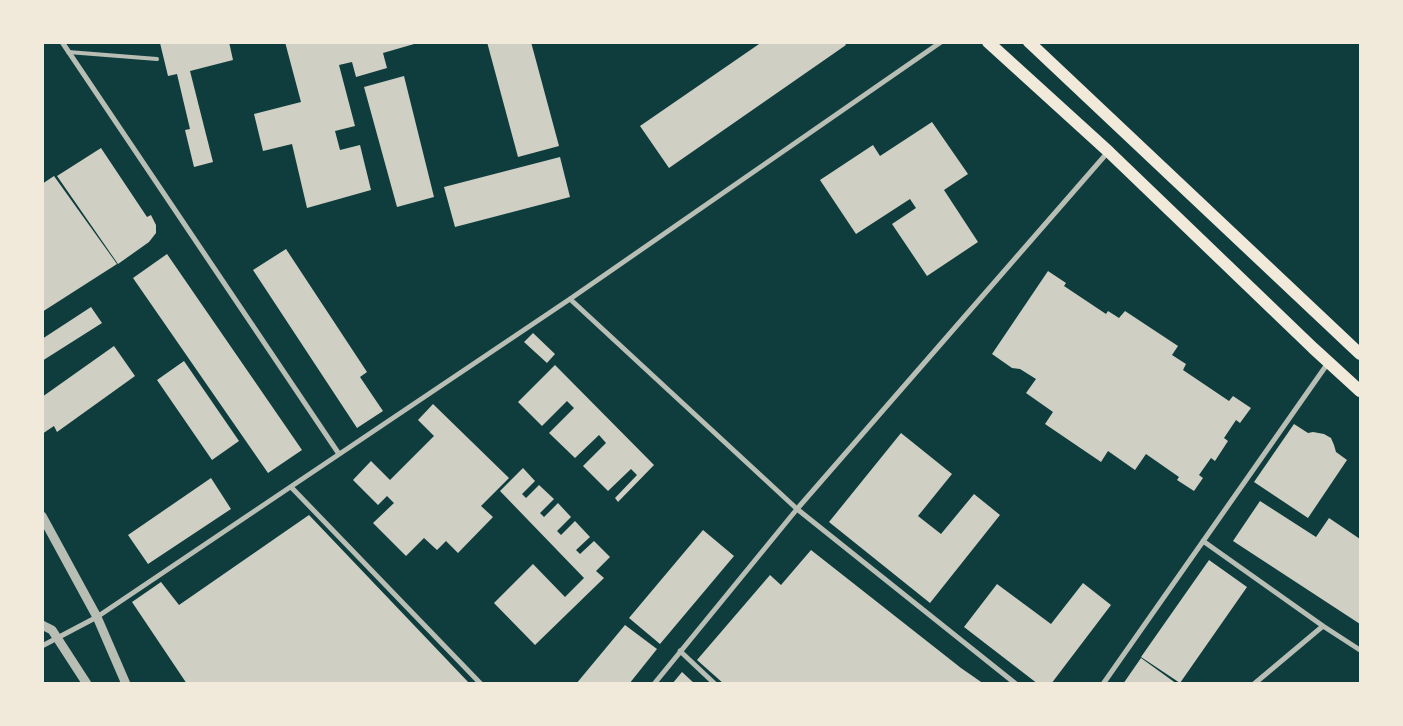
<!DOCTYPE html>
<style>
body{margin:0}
#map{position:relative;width:1403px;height:726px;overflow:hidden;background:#0f3d3e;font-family:Commissioner,sans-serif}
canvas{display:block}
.frame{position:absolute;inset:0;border:44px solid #f1e9da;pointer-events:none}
</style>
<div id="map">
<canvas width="1403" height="726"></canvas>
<div class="frame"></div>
</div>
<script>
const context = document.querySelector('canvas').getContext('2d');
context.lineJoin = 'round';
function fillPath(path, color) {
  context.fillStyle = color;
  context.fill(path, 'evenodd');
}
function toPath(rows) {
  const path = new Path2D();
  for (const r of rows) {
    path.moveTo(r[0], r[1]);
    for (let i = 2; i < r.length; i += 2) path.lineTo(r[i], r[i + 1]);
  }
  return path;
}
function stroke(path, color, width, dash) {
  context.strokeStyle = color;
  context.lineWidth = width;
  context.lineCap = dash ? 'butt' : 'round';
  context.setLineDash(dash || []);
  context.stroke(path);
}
fillPath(toPath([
 [163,42,229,42,233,60,190,71,213,162,194,167,185,130,190,129,177,74,168,76,160,43],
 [285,42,421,42,383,53,387,68,356,77,352,62,339,65,355,126,335,131,340,150,360,145,371,190,307,208,292,144,263,151,254,114,301,102],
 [487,42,531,42,559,146,518,157],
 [762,42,844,42,846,45,669,168,640,126],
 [404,76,434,197,397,207,364,87],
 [932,122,968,174,944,190,978,242,927,276,892,224,916,208,910,199,856,234,820,180,873,145,880,156],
 [101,148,147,217,151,215,156,225,156,233,149,242,118,264,57,176],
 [560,157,570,197,455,227,444,187],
 [54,176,117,264,42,312,42,184],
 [286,249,367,372,360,377,383,411,357,428,253,270],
 [167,254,302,450,268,473,133,278],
 [1048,271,1066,283,1064,286,1106,314,1108,311,1119,318,1125,311,1178,346,1172,355,1186,364,1183,370,1229,401,1233,396,1251,408,1240,423,1236,420,1224,438,1228,441,1215,461,1211,458,1199,475,1203,478,1194,491,1177,480,1179,477,1146,454,1135,470,1108,451,1101,462,1045,424,1053,412,1026,393,1036,379,1020,369,1012,368,992,354],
 [91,307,102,323,42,361,42,339],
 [533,333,555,354,547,363,524,342],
 [114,346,135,376,57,432,54,426,42,434,42,397],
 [184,361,239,441,212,460,157,380],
 [555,365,654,465,618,502,615,498,637,475,631,469,608,491,583,466,606,443,599,435,575,458,549,433,574,408,567,401,542,426,518,402],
 [433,404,509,478,481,506,493,517,458,553,446,541,437,550,424,538,406,556,373,523,394,503,387,496,378,505,353,480,371,461,390,480,434,436,418,420],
 [1294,424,1308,433,1313,432,1324,434,1331,438,1334,445,1336,452,1347,460,1308,518,1254,482],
 [901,433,952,474,918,516,941,534,974,494,1000,515,930,603,829,522],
 [523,468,535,481,522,494,526,498,539,485,554,499,540,513,544,517,558,503,571,517,557,531,561,535,575,521,590,537,576,550,580,554,594,541,610,557,596,571,604,578,535,645,494,603,533,564,565,597,584,578,500,491],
 [211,478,231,509,148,564,128,535],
 [1260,501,1316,537,1329,518,1360,539,1360,624,1233,541],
 [309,515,470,684,187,684,132,602,161,582,179,605],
 [703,530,734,556,660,644,629,618],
 [811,550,961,668,984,684,724,684,697,660,770,575,781,585],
 [1209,560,1247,587,1180,683,1141,657],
 [1083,583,1111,605,1051,684,1038,684,964,627,997,584,1051,624],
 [625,625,657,649,629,684,576,684],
 [1141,658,1177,684,1123,684],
 [682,672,695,684,672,684]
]), '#cfcfc3');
stroke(toPath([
 [68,52,157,59]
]), '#b8beb3', 4);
stroke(toPath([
 [62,42,339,454],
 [570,299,797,509,1016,684],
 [291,487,481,684],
 [1203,541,1323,626,1360,650],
 [42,646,97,617,570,299,941,42],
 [680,651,715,684],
 [654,684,797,509,1108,152],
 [1103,684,1328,363],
 [1254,684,1323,626]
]), '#b8beb3', 5);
stroke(toPath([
 [42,516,97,617,126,684],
 [42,625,52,630,87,684]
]), '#b8beb3', 9);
stroke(toPath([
 [988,42,1109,152,1313,348,1360,391],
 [1029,42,1360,354]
]), '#f1e9da', 12);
</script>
